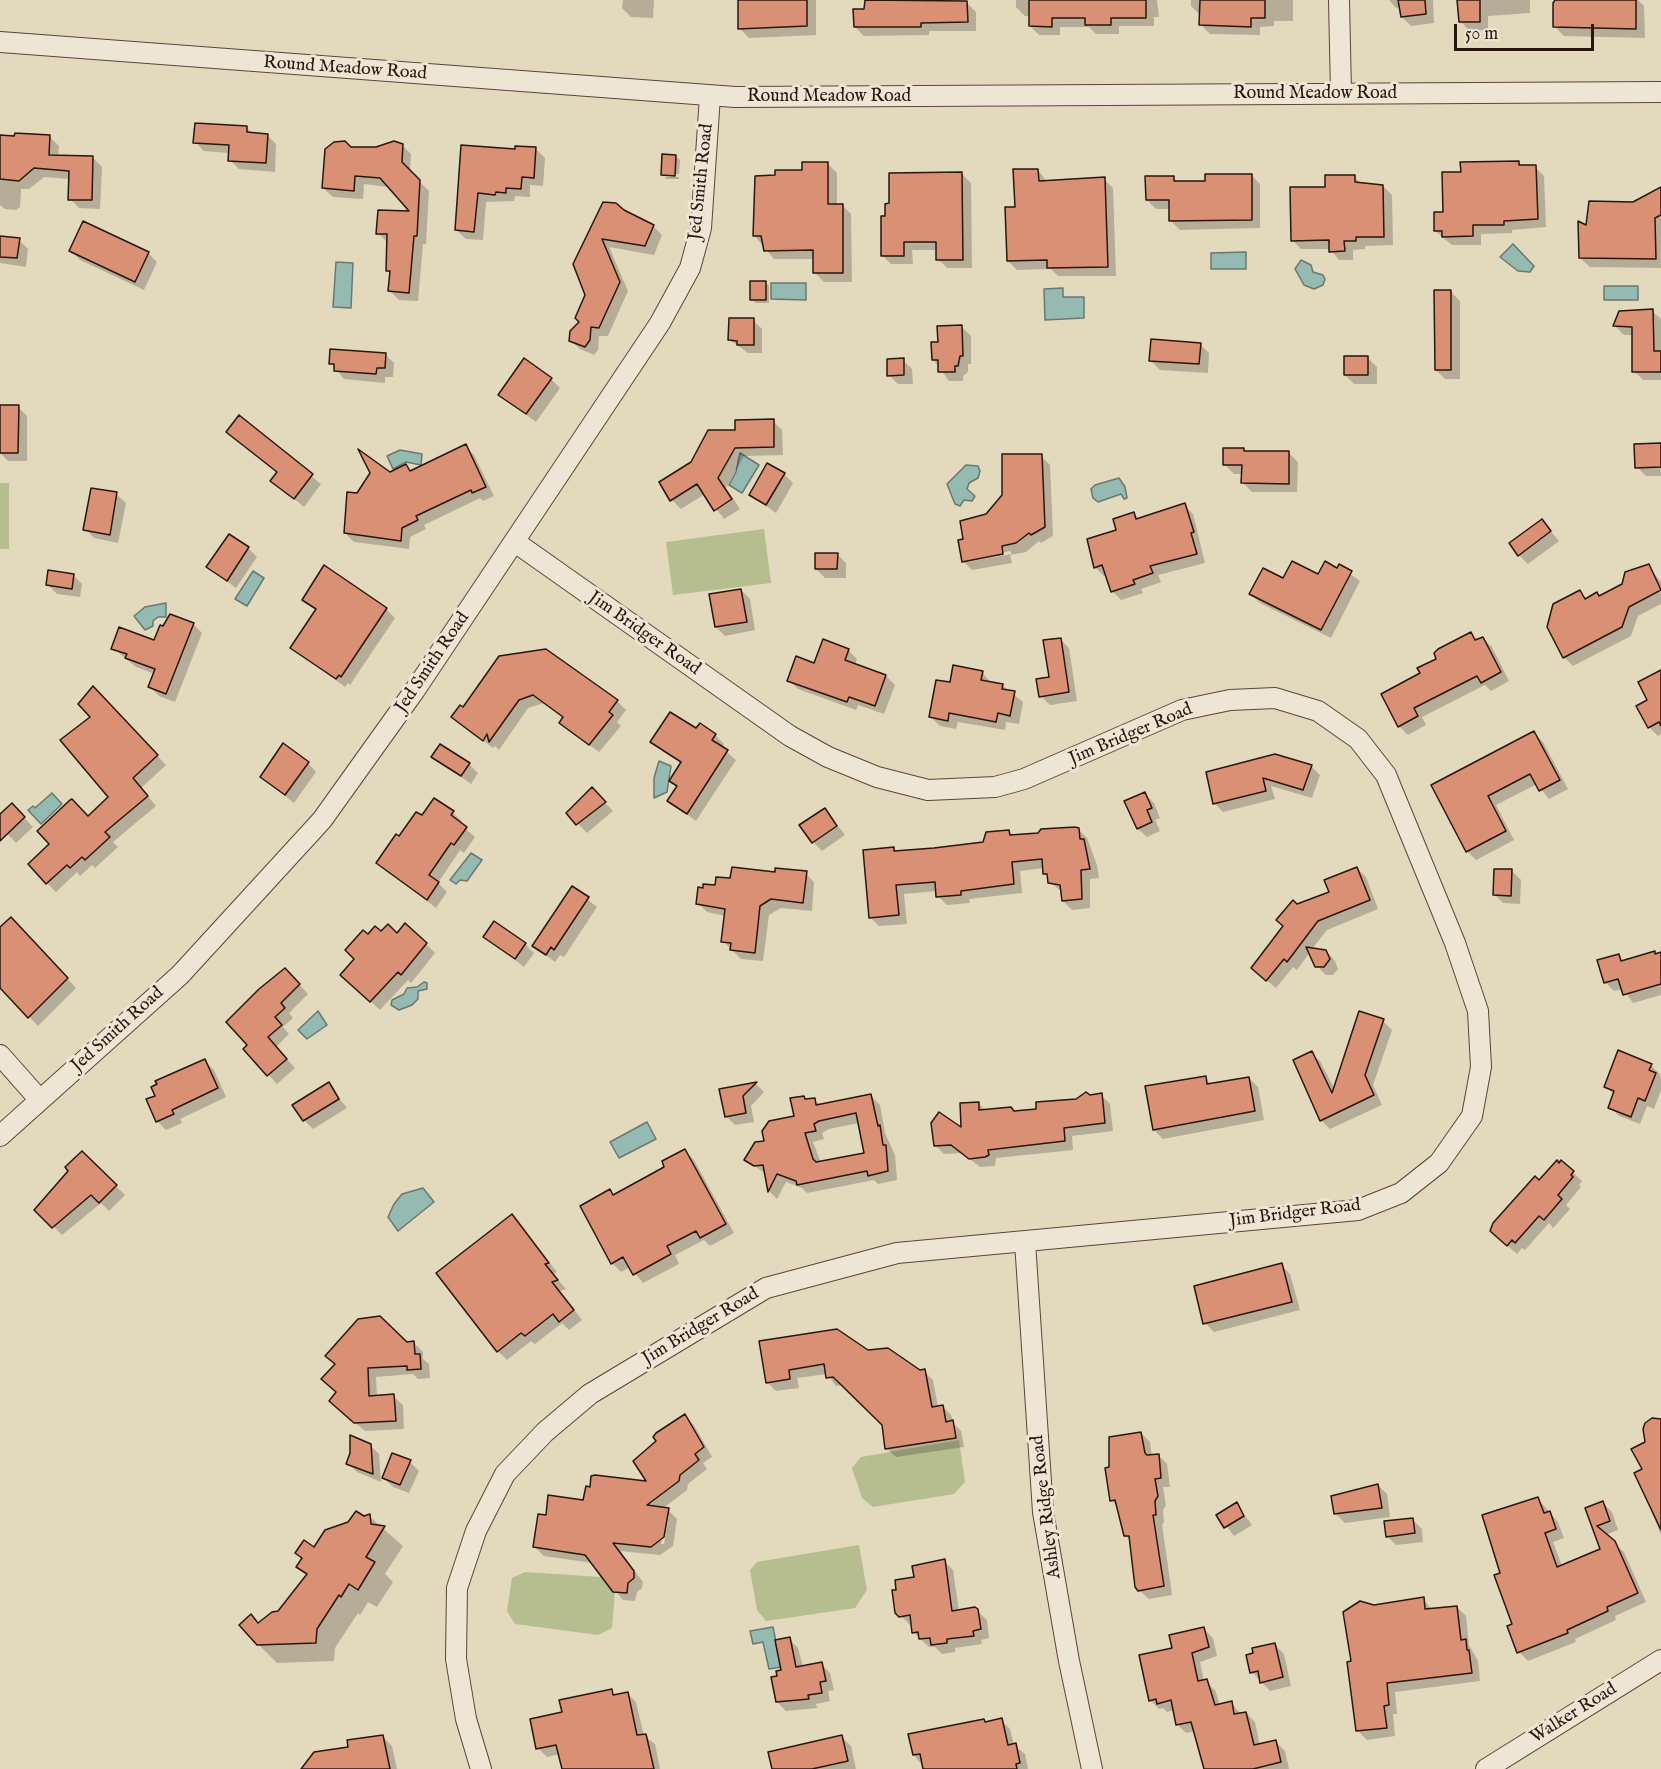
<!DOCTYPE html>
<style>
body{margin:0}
#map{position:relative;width:1661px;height:1769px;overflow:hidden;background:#e3d9bd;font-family:"IM FELL English",serif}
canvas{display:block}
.scale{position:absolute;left:1454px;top:24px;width:140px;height:27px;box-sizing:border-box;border:3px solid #29160e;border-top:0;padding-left:8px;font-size:18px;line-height:21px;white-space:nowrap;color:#29160e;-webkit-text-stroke:4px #ede6d4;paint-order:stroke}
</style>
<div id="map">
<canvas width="1661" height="1769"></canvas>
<div class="scale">50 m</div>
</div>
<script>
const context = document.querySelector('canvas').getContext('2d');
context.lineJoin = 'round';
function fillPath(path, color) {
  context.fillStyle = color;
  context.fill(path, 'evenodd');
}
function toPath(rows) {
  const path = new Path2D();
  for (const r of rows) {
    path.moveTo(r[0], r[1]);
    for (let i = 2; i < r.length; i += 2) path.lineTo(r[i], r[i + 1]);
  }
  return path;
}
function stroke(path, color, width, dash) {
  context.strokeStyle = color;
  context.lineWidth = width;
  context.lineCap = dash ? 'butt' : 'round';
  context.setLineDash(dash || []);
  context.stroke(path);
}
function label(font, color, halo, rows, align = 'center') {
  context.font = font + ' "IM FELL English",serif';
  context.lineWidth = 6;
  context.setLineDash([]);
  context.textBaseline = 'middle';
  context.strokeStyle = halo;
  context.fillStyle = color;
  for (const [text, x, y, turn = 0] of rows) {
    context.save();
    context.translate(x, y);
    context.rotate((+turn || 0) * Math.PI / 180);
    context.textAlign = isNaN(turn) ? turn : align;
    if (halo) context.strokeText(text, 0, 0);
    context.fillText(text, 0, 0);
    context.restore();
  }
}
fillPath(toPath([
 [0,483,9,483,9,549,0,549],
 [764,529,771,583,673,595,666,542],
 [959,1440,965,1482,954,1494,873,1507,862,1498,852,1468,861,1457],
 [859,1545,867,1590,855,1608,766,1621,757,1610,750,1570,757,1562],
 [525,1572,601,1577,615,1592,612,1628,598,1635,515,1624,507,1611,512,1578]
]), '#b6be8f');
const water = toPath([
 [1513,244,1534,266,1530,272,1518,271,1500,257,1513,244],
 [1246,252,1246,269,1211,269,1211,253,1246,252],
 [1301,260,1311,265,1313,272,1323,275,1325,279,1323,285,1314,289,1304,285,1295,269,1301,260],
 [336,262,353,263,351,308,333,307,336,262],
 [771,283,806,283,806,300,771,299,771,283],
 [1604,286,1638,286,1638,300,1604,300,1604,286],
 [1063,288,1063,297,1084,297,1084,318,1045,320,1044,289,1063,288],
 [400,450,422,454,421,465,406,462,393,469,387,456,400,450],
 [740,453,759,465,742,493,729,485,736,472,740,453],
 [966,465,978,466,980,471,978,478,969,483,967,489,975,496,972,501,964,500,960,506,955,504,947,484,966,465],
 [1119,478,1125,487,1127,498,1124,499,1121,494,1098,502,1093,498,1091,489,1095,485,1119,478],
 [253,571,264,578,247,606,235,599,253,571],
 [166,603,166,617,158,617,153,621,153,626,145,630,134,616,145,607,166,603],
 [659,761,671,766,667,792,654,798,654,778,659,761],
 [52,793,62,804,41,824,28,810,33,806,35,808,52,793],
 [471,853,482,860,467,881,460,880,456,884,450,880,471,853],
 [424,982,427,983,427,989,418,991,418,999,412,1005,399,1010,391,1005,392,1000,404,994,407,988,417,987,424,982],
 [318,1011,327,1025,307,1039,298,1030,318,1011],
 [647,1122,656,1139,619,1158,610,1142,647,1122],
 [423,1188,434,1202,398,1231,388,1217,394,1204,402,1194,423,1188],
 [773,1627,781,1667,769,1669,763,1642,753,1644,750,1631,773,1627]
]);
fillPath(water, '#95bab2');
stroke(water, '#6a7870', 1.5);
fillPath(toPath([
 [623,0,654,0,653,18,631,17,622,8],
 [740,0,816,0,816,35,749,38,740,29],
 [867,0,947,0,967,3,976,12,976,31,929,31,929,35,864,36,855,27,866,11],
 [1016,0,1157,0,1159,17,1154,17,1154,26,1119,26,1119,34,1096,34,1089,27,1060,27,1060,35,1039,35,1030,26,1030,16,1025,16,1016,7],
 [1191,0,1293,0,1293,21,1274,21,1274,26,1260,27,1260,35,1210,34,1201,25,1201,16,1191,6],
 [1389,0,1433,0,1434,23,1411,26,1402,17,1401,7,1396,8],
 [1459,0,1530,0,1530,13,1488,16,1488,31,1468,29,1459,20],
 [1557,0,1638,0,1644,6,1645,38,1564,36,1555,27],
 [247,128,253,134,267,135,276,144,275,172,239,169,230,160,230,153,204,151,195,142],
 [0,137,50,137,59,146,58,157,93,158,102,167,100,209,79,208,70,199,70,179,44,177,29,189,21,189,20,207,16,210,5,209,0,205],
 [402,145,411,154,410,172,429,191,426,244,423,244,418,301,399,300,390,291,391,274,387,270,387,242,378,233,412,213,389,187,364,184,363,199,333,197,323,188,350,148],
 [463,147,516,151,536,149,545,158,543,186,530,185,530,197,515,196,514,201,486,202,483,240,466,239,456,230],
 [675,156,680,160,679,174,664,174,664,177,662,175],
 [1519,162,1523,167,1535,167,1544,176,1546,227,1512,230,1512,233,1481,234,1481,245,1452,245,1435,231,1462,173],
 [828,164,837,173,837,205,842,205,851,214,852,282,824,282,815,273,814,259,774,259,754,235,777,177],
 [1038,170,1047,182,1104,179,1113,188,1116,276,1058,276,1051,269,1017,270,1008,261,1016,208],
 [962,174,971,183,972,268,947,268,938,259,938,250,912,250,913,264,891,264,882,255,886,217],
 [1251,175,1260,184,1260,228,1180,230,1171,221,1171,209,1156,209,1147,200,1173,178,1178,182,1207,182],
 [665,177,679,177,679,179,666,179],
 [1354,177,1362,184,1383,186,1392,195,1393,245,1365,246,1365,249,1353,250,1353,260,1339,260,1330,249,1301,249,1292,240,1327,188],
 [1661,189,1661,268,1590,267,1580,258,1587,227],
 [623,212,653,226,662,235,654,255,609,247,628,291,608,336,599,336,598,350,594,355,580,349,570,340,581,323,586,295,575,264],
 [0,239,19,240,28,249,26,267,0,263],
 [71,251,148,253,157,262,144,290,80,260],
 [765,282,769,286,769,303,756,303,752,299],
 [1451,292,1460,301,1460,379,1445,379,1436,370],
 [1652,311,1661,319,1661,380,1643,380,1634,371,1634,335,1624,335,1615,326],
 [753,320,762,329,762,353,748,353,730,340],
 [962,327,971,336,971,364,968,364,968,372,963,376,963,381,949,381,933,359,939,344],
 [1200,344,1209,353,1208,373,1160,370,1151,361],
 [385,354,394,363,393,377,385,377,385,383,344,379,331,363],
 [1368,358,1377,367,1377,384,1354,384,1345,375],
 [903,360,912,369,913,384,898,384,889,375],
 [551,379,560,388,536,422,500,395],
 [0,407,18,407,27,416,27,461,8,461,0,453],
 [239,417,321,484,304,507,272,480,278,473,228,432],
 [773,421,782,430,783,455,744,456,726,488,740,509,724,519,705,494,681,509,672,500,661,482],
 [1661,444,1661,476,1646,476,1637,467],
 [465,446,474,455,494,496,483,501,480,498,424,525,426,529,410,537,409,549,354,542,345,533,358,495,406,466,412,472],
 [1243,449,1246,453,1289,453,1298,462,1297,492,1252,492,1243,483,1243,474,1234,474,1225,465],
 [1041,456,1050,465,1053,536,1041,543,1039,541,1026,552,1010,555,1012,563,972,570,963,561,965,540],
 [1011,551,1011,554,968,562,968,559],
 [784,474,793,483,776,513,751,495],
 [116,494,126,503,118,543,94,538,85,529],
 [1184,505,1193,514,1205,563,1158,575,1161,582,1141,589,1143,593,1121,600,1112,591,1107,575,1104,576,1095,567,1134,514,1139,519],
 [1542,521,1559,541,1528,564,1519,555],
 [248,548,257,557,236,588,208,567],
 [837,554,846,563,846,578,825,578,816,569],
 [1339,566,1360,581,1331,638,1260,603,1251,594,1284,580,1318,577,1337,570],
 [1648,566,1661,582,1661,604,1638,616,1631,636,1573,666,1564,657,1579,592,1587,599,1600,597,1623,585,1626,573],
 [73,575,82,584,80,597,57,594,48,585],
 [741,590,750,599,755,630,725,636,716,627],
 [304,600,386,609,395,618,350,685,348,683,345,687,292,648,317,611],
 [193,624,202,633,175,702,159,696,150,687,155,674,136,667,113,648,155,642],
 [1471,634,1478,641,1483,638,1492,647,1509,681,1491,691,1485,685,1422,717,1426,725,1408,735,1399,726,1422,674],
 [1060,639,1069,648,1077,701,1050,705,1041,696,1051,679],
 [848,650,857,659,855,665,886,676,895,685,884,714,858,705,856,710,798,689,789,680],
 [500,658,617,701,626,710,617,722,621,726,599,752,570,731,561,723,564,718,544,703,528,708,499,750,495,746,493,748,452,717,464,709],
 [982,672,991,683,1002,685,1023,702,1019,724,1006,722,1005,730,958,722,956,729,940,726,931,717,951,684],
 [1661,672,1661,734,1658,736,1649,727,1649,701],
 [93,689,166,765,141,788,156,806,113,842,118,847,95,868,92,865,80,876,77,872,56,892,47,883,88,818,110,797,92,717],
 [700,725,715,735,724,744,722,748,736,760,696,821,669,801,677,788,671,781,682,764,652,741,696,730],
 [1534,733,1543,742,1568,789,1549,799,1537,784,1496,805,1514,840,1476,860,1467,851,1433,786],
 [433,757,469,764,478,773,471,784],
 [308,763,316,772,294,803,261,777],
 [1311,766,1320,775,1312,798,1271,786,1275,799,1223,812,1214,803,1208,773],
 [592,789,613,811,587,833,568,813],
 [1145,794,1154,803,1160,818,1155,820,1160,831,1147,837,1138,829,1126,802],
 [12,805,33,827,16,843,0,826,0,816],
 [825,809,845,835,822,851,813,842],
 [453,813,462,821,460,824,475,837,464,853,460,850,438,883,447,892,436,908,378,863,422,817],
 [1078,829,1087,838,1097,865,1099,878,1090,879,1090,908,1072,910,1063,901,1062,892,1050,882,1044,868,1020,871,1022,893,969,899,970,903,947,905,938,896,937,891,904,894,907,924,879,926,870,917,893,848,897,852,984,844,1009,832,1014,837],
 [1357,868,1366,877,1378,909,1327,930,1312,949,1326,951,1335,961,1338,969,1333,975,1326,975,1317,966,1310,952,1297,970,1293,967,1276,988,1262,977,1297,906,1331,893],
 [1512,871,1521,880,1520,904,1503,903,1494,894],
 [805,873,814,882,812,911,781,908,769,915,763,961,741,959,723,941,726,916,707,912,698,903,716,887,731,880],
 [573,888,597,907,564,957,560,955,555,962,534,946],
 [20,928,76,988,38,1026,4,990,0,990,0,930],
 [381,933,397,935,426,944,435,953,411,983,408,980,380,1010,351,983,356,959,368,936],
 [485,936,525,944,534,953,524,967],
 [1654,953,1661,954,1661,995,1633,1003,1623,989,1614,991,1605,982,1618,956,1624,962],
 [294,979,308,994,289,1013,293,1018,283,1027,289,1034,276,1047,295,1068,277,1084,245,1049],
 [1383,1021,1392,1030,1373,1085,1382,1105,1330,1129,1321,1120,1295,1060,1311,1053,1320,1061,1335,1090],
 [205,1061,214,1070,226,1097,180,1119,182,1123,166,1130,157,1121,157,1096],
 [1651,1065,1660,1074,1661,1080,1661,1090,1654,1109,1647,1106,1640,1124,1619,1116,1610,1107,1614,1095,1606,1086],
 [1205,1078,1212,1085,1249,1078,1258,1087,1264,1120,1163,1139,1154,1130],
 [328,1084,347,1108,313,1129,304,1120],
 [756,1084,764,1092,751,1106,754,1122,735,1125,726,1116,721,1090],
 [1101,1095,1110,1104,1113,1131,1072,1136,1073,1150,996,1158,995,1166,980,1167,962,1153,944,1154,935,1145,963,1130,978,1103,986,1111,1015,1113,1038,1110],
 [871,1096,880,1105,885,1133,895,1155,897,1180,878,1184,874,1180,807,1193,802,1188,786,1182,777,1199,769,1191,766,1174,746,1160,795,1117,804,1097,807,1101,814,1099,821,1106],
 [859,1123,865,1154,821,1163,813,1142,824,1139,822,1133,829,1129],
 [685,1151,694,1160,734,1233,710,1246,704,1240,675,1255,679,1264,643,1283,630,1267,621,1272,612,1263,610,1191,615,1196,666,1168],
 [82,1153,125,1195,109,1211,101,1203,62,1235,37,1210],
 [1562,1162,1582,1181,1579,1185,1581,1187,1566,1205,1570,1209,1553,1228,1549,1223,1525,1250,1522,1248,1517,1254,1501,1240,1539,1182],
 [512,1216,557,1272,553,1274,566,1289,560,1291,582,1320,569,1330,562,1323,535,1344,531,1341,507,1360,498,1351],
 [1281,1265,1290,1274,1300,1310,1214,1332,1205,1323],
 [761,1342,867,1352,919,1371,924,1371,933,1380,938,1407,942,1406,951,1415,953,1423,961,1431,964,1447,896,1457,886,1448,883,1426,843,1385,836,1386,827,1374,797,1378,799,1388,776,1391,767,1382],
 [407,1343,414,1343,423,1352,423,1359,429,1364,430,1378,418,1379,413,1374,376,1377,377,1397,393,1396,403,1405,404,1429,365,1431,340,1410,337,1392,323,1379],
 [685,1416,694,1425,712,1457,703,1463,707,1469,688,1484,687,1490,662,1509,668,1510,677,1519,673,1546,660,1555,620,1551,643,1582,642,1588,637,1592,635,1601,623,1600,593,1563,544,1556,535,1547,547,1517,585,1502,649,1483],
 [666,1515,669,1515,664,1544,661,1544],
 [1661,1422,1661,1535,1636,1474,1644,1469,1646,1442],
 [1141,1433,1150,1442,1152,1456,1158,1455,1167,1464,1170,1487,1163,1487,1166,1506,1163,1510,1164,1523,1162,1524,1172,1595,1149,1599,1139,1590,1132,1542,1126,1536,1118,1507,1111,1500,1111,1468],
 [370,1445,379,1454,381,1482,357,1472,348,1463],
 [410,1462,419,1471,409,1493,393,1487,384,1478],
 [1378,1485,1387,1494,1390,1517,1345,1523,1336,1514],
 [1538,1499,1558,1522,1564,1538,1553,1542,1562,1566,1602,1550,1587,1508,1603,1503,1612,1512,1618,1530,1605,1535,1624,1552,1646,1602,1615,1616,1616,1620,1575,1639,1576,1642,1528,1661,1519,1652,1502,1574],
 [1236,1504,1252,1525,1234,1536,1218,1515],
 [369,1516,403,1546,385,1574,393,1582,377,1607,368,1602,360,1615,358,1613,335,1648,334,1661,277,1663,258,1644,259,1624,279,1612,308,1576,298,1566,315,1549],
 [1413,1520,1422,1529,1423,1542,1396,1545,1387,1536],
 [944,1561,953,1570,959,1611,977,1611,987,1620,989,1638,981,1640,982,1644,955,1648,955,1652,942,1654,935,1647,929,1647,913,1632,913,1625,910,1625,897,1612,916,1579],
 [1423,1599,1432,1610,1457,1607,1466,1616,1469,1645,1478,1661,1480,1681,1395,1692,1397,1714,1393,1714,1395,1736,1367,1740,1358,1731,1353,1662,1373,1606],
 [1204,1629,1213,1638,1217,1656,1200,1662,1204,1681,1215,1690,1220,1705,1231,1703,1241,1714,1246,1713,1255,1722,1260,1746,1276,1742,1285,1751,1289,1769,1205,1769,1196,1731,1186,1733,1177,1724,1174,1710,1167,1712,1163,1708,1159,1709,1150,1700,1174,1649],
 [789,1639,798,1648,803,1667,821,1664,830,1673,834,1690,828,1691,830,1701,816,1704,817,1708,786,1711,777,1702,779,1677,783,1671],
 [1275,1645,1284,1654,1291,1686,1270,1691,1252,1672],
 [611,1691,616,1696,627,1693,636,1702,644,1736,655,1744,660,1769,565,1769,560,1754,547,1757,538,1748,564,1714],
 [984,1720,987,1723,1001,1720,1010,1729,1014,1745,1025,1754,1028,1769,925,1769,914,1755],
 [383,1737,392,1746,397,1769,305,1769],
 [842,1737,851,1746,856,1769,773,1769]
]), '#0003');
const building = toPath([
 [738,0,807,0,807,26,738,29,738,0],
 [865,0,967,1,968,22,921,23,921,27,854,27,853,9,864,9,865,0],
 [1029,0,1146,0,1146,18,1111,18,1111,25,1085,25,1085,18,1052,18,1052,27,1029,26,1029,0],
 [1200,0,1265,0,1265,18,1251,18,1251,27,1199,25,1200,0],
 [1398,0,1425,0,1426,14,1401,17,1398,0],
 [1457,0,1480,0,1480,22,1459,22,1457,0],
 [1555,0,1636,0,1636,29,1553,27,1553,3,1555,0],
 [195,123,247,126,247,132,268,134,266,163,228,161,229,145,193,143,195,123],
 [15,133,50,135,49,155,93,156,92,200,68,200,69,171,34,168,19,181,0,179,0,135,14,136,15,133],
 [345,141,351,147,376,147,394,141,403,144,402,162,420,180,417,236,414,236,409,293,388,291,390,271,386,271,387,234,376,234,378,210,409,211,380,178,355,176,354,191,322,188,325,149,334,142,345,141],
 [461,145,515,149,515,146,536,147,534,178,522,177,521,189,506,188,506,193,496,192,495,195,478,193,474,232,455,230,461,145],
 [662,154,676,155,675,176,661,175,662,154],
 [1519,161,1519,165,1536,165,1538,219,1504,221,1504,225,1473,225,1473,236,1442,237,1442,231,1434,231,1434,212,1443,212,1442,172,1461,172,1460,162,1519,161],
 [802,162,828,162,828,204,843,204,843,273,813,273,813,250,764,251,761,236,753,236,755,176,775,175,775,170,802,170,802,162],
 [1013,169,1038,169,1039,181,1105,177,1108,267,1047,268,1047,260,1007,261,1005,207,1015,207,1013,169],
 [962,172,963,260,936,260,936,242,904,242,904,256,881,256,881,216,885,216,885,204,889,203,889,173,962,172],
 [1205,174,1252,174,1252,220,1169,221,1169,200,1146,200,1145,176,1174,176,1174,181,1205,181,1205,174],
 [1325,175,1355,175,1355,182,1383,185,1384,237,1356,237,1356,241,1344,241,1345,251,1329,252,1329,240,1291,241,1290,187,1325,187,1325,175],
 [1661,187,1661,215,1655,218,1656,259,1579,258,1578,221,1586,225,1589,201,1633,202,1661,187],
 [603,202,616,203,624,210,654,225,645,246,602,239,620,282,599,328,591,327,590,340,585,347,569,341,570,331,579,322,575,318,585,295,573,264,603,202],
 [83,221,149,252,135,282,69,251,83,221],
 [0,236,20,238,17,258,0,257,0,236],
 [750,281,766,281,766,300,750,300,750,281],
 [1434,290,1451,290,1451,370,1435,370,1434,290],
 [1653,309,1654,351,1661,351,1661,372,1632,372,1632,327,1613,326,1619,311,1653,309],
 [729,318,754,318,754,345,737,345,737,341,728,340,729,318],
 [962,325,963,356,960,356,958,366,955,366,955,372,938,372,938,360,932,360,931,342,938,342,937,326,962,325],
 [1151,339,1201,343,1199,364,1149,361,1151,339],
 [330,349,386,353,385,368,377,368,376,374,334,371,334,364,329,364,330,349],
 [1344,356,1368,356,1368,375,1344,375,1344,356],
 [524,358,552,378,526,414,498,395,524,358],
 [904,358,904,375,887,376,887,359,904,358],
 [0,405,19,405,18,453,0,453,0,405],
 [239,415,313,474,294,499,270,481,277,472,226,432,239,415],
 [774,419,774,447,735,448,718,478,732,499,714,511,697,484,670,501,659,482,691,462,708,430,735,430,735,420,774,419],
 [1661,443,1661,467,1635,468,1634,444,1661,443],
 [466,444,486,487,472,493,471,490,416,516,418,520,402,528,401,541,344,533,347,492,357,493,370,473,358,449,390,472,406,464,410,471,466,444],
 [1223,448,1244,448,1244,451,1289,451,1289,484,1241,483,1242,465,1223,465,1223,448],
 [1002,454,1042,454,1045,527,1031,535,1029,533,1016,543,1002,546,1003,554,962,562,958,540,963,539,960,521,986,514,1002,495,1002,454],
 [767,463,785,473,766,505,749,495,767,463],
 [91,488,117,492,110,535,83,530,91,488],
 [1185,503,1194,532,1191,533,1197,554,1150,566,1153,573,1133,580,1135,584,1111,592,1102,565,1094,568,1087,539,1116,530,1113,519,1134,512,1136,519,1185,503],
 [1542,519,1551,531,1518,556,1509,543,1542,519],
 [229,534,249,547,227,581,206,567,229,534],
 [815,553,838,553,837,569,815,569,815,553],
 [1292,561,1318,574,1325,561,1337,568,1339,564,1352,571,1321,630,1249,594,1263,568,1283,578,1292,561],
 [1649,564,1661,590,1629,607,1622,627,1563,658,1547,627,1553,604,1580,590,1585,599,1597,592,1599,596,1622,584,1625,572,1649,564],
 [324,565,387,608,341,677,339,675,336,679,290,648,316,609,302,600,324,565],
 [48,570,74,574,72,589,46,585,48,570],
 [741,589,747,622,715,627,709,594,741,589],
 [170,614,194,623,166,694,148,687,155,669,125,658,127,654,111,649,119,627,154,640,160,625,163,626,170,614],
 [1471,632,1475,640,1483,637,1501,672,1481,683,1477,676,1414,708,1418,716,1398,727,1381,694,1420,673,1417,668,1436,659,1434,653,1438,649,1471,632],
 [1061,638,1069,692,1039,697,1036,679,1049,677,1043,640,1061,638],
 [823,639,849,649,845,660,886,675,875,706,849,697,847,702,787,681,796,656,814,663,823,639],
 [546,649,618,700,609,712,613,715,589,745,559,723,563,717,533,695,519,700,489,742,487,734,483,741,451,717,460,705,463,707,499,656,546,649],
 [953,665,983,671,981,680,1003,684,1002,689,1015,691,1010,716,998,713,996,722,949,713,948,721,929,717,936,680,950,682,953,665],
 [1661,670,1661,726,1659,722,1648,728,1636,706,1647,700,1638,682,1661,670],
 [93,686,158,755,133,778,148,796,105,832,110,837,85,860,82,857,70,868,67,865,46,884,28,864,49,844,37,831,70,800,72,799,88,816,108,797,60,740,90,717,78,704,93,686],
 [670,712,696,728,700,723,716,734,712,740,728,750,687,814,667,801,677,786,669,781,681,762,650,742,670,712],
 [1534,731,1560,780,1539,791,1530,774,1488,796,1506,831,1466,852,1431,785,1534,731],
 [283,743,309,762,285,795,260,777,283,743],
 [440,744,470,763,461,776,431,757,440,744],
 [1275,754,1312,765,1303,790,1263,778,1266,791,1213,804,1206,772,1275,754],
 [592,787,606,802,576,825,566,813,592,787],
 [1145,792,1152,808,1147,810,1152,822,1137,829,1124,801,1145,792],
 [434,798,454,811,451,815,467,827,454,845,451,843,429,875,439,882,427,900,376,863,396,834,399,836,416,812,422,815,434,798],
 [12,803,25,817,0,841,0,814,12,803],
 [825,808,837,826,812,843,799,825,825,808],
 [1075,827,1079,828,1080,839,1084,839,1090,869,1081,870,1082,899,1062,901,1060,885,1048,883,1047,874,1043,874,1042,859,1012,862,1014,884,961,891,961,895,936,897,935,882,896,885,899,915,869,918,863,850,894,847,894,851,934,848,983,842,986,832,1009,830,1010,835,1038,833,1041,829,1075,827],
 [732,867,775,872,775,868,807,871,803,903,771,899,760,906,755,953,730,950,731,943,721,942,725,909,696,904,698,887,703,888,703,884,715,885,716,877,730,878,732,867],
 [1357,867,1370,900,1318,921,1287,962,1284,959,1266,981,1251,968,1283,926,1276,920,1293,900,1297,904,1329,892,1324,880,1357,867],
 [1494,869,1512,869,1511,896,1493,895,1494,869],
 [572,886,589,897,554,950,551,947,546,955,532,946,572,886],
 [11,917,68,978,28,1018,0,988,0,927,11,917],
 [494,921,526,943,515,959,483,937,494,921],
 [405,923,427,943,401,975,398,972,370,1002,340,975,354,959,345,950,363,930,368,934,375,926,381,931,388,924,397,933,405,923],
 [1306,947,1326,950,1330,959,1324,967,1315,967,1306,947],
 [1655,951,1655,954,1661,952,1661,984,1623,995,1618,979,1604,983,1597,960,1619,954,1621,961,1655,951],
 [285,968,300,984,281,1003,285,1008,275,1017,282,1025,268,1037,287,1059,267,1076,243,1049,247,1045,226,1022,259,989,285,968],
 [1359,1011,1384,1019,1365,1075,1374,1095,1320,1121,1293,1060,1312,1051,1332,1093,1359,1011],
 [1618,1050,1652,1064,1649,1070,1656,1073,1645,1101,1638,1098,1631,1117,1608,1108,1614,1091,1604,1087,1618,1050],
 [205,1059,218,1088,172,1110,174,1114,156,1122,146,1099,155,1096,151,1087,157,1084,155,1081,205,1059],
 [1206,1076,1207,1084,1249,1077,1255,1111,1153,1130,1145,1086,1206,1076],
 [329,1082,339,1099,303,1121,292,1105,329,1082],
 [757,1082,743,1096,746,1113,725,1117,719,1089,757,1082],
 [1086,1092,1090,1095,1102,1093,1105,1123,1064,1128,1065,1141,988,1150,989,1155,985,1157,969,1159,951,1145,934,1146,931,1123,939,1112,961,1127,960,1103,979,1102,979,1110,1011,1107,1014,1111,1036,1109,1036,1102,1076,1099,1086,1092],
 [871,1094,878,1126,880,1125,883,1145,886,1145,888,1171,868,1176,867,1171,797,1185,796,1181,777,1174,768,1192,763,1165,754,1166,744,1160,755,1142,764,1141,762,1131,769,1121,794,1116,790,1098,804,1096,805,1099,815,1098,816,1105,871,1094],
 [856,1113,864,1153,816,1162,813,1159,805,1133,816,1131,814,1124,819,1121,856,1113],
 [685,1149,726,1224,700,1238,696,1231,667,1246,671,1254,633,1275,623,1257,611,1264,580,1206,610,1189,613,1195,664,1167,662,1161,685,1149],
 [82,1151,117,1185,99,1203,91,1195,52,1228,34,1210,68,1171,65,1167,82,1151],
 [1557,1160,1559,1163,1561,1160,1574,1171,1571,1175,1573,1177,1558,1195,1562,1199,1544,1220,1539,1216,1515,1243,1512,1240,1507,1246,1490,1231,1493,1223,1535,1176,1539,1180,1557,1160],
 [512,1214,549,1263,545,1264,558,1280,552,1282,574,1310,559,1322,553,1314,525,1336,521,1333,497,1352,436,1273,512,1214],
 [1282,1263,1292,1302,1203,1324,1194,1286,1282,1263],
 [380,1316,407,1342,414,1341,415,1354,420,1354,421,1369,407,1370,407,1366,368,1368,369,1396,394,1394,396,1421,354,1423,329,1401,336,1392,321,1379,335,1364,325,1356,358,1319,380,1316],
 [837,1329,868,1350,888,1348,920,1370,925,1369,932,1407,943,1405,946,1422,953,1420,956,1438,885,1449,882,1425,833,1377,826,1378,824,1364,789,1370,790,1379,766,1383,759,1341,837,1329],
 [685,1414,704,1447,695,1454,699,1460,680,1475,679,1481,647,1505,669,1508,664,1537,651,1547,613,1543,634,1571,634,1578,628,1583,627,1593,613,1592,585,1555,533,1547,538,1514,546,1515,548,1495,583,1500,586,1486,590,1487,591,1476,595,1475,646,1481,633,1461,656,1441,653,1437,656,1433,685,1414],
 [1652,1418,1661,1419,1661,1530,1634,1473,1642,1469,1631,1449,1645,1442,1643,1429,1645,1423,1652,1418],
 [1141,1432,1145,1453,1147,1455,1159,1454,1161,1478,1155,1479,1158,1496,1155,1501,1156,1515,1153,1515,1164,1586,1138,1591,1135,1587,1129,1536,1124,1536,1115,1500,1110,1501,1105,1468,1109,1467,1109,1437,1141,1432],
 [350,1435,371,1444,373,1474,346,1464,350,1453,350,1435],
 [392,1453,411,1460,400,1485,382,1478,392,1453],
 [1378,1484,1382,1508,1334,1514,1331,1496,1378,1484],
 [1538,1497,1544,1513,1550,1511,1556,1529,1545,1533,1557,1567,1600,1549,1585,1508,1603,1501,1610,1521,1597,1526,1615,1541,1638,1593,1607,1607,1608,1611,1567,1630,1568,1633,1517,1653,1507,1626,1512,1624,1494,1575,1500,1573,1482,1515,1538,1497],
 [1237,1502,1244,1516,1224,1528,1216,1515,1237,1502],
 [356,1511,364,1516,370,1514,371,1524,385,1526,366,1557,375,1562,358,1590,349,1584,341,1597,339,1595,317,1629,316,1643,257,1645,239,1625,251,1614,258,1623,272,1612,278,1611,307,1574,296,1567,302,1558,295,1553,304,1540,314,1547,325,1530,348,1522,356,1511],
 [1413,1518,1415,1533,1386,1537,1384,1521,1413,1518],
 [945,1559,952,1611,975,1607,978,1609,981,1629,973,1631,974,1636,947,1639,947,1643,931,1645,930,1638,919,1639,918,1632,912,1633,910,1615,899,1617,895,1613,892,1590,896,1590,895,1580,914,1577,912,1566,945,1559],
 [1424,1597,1425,1609,1457,1606,1461,1640,1466,1639,1467,1650,1469,1650,1472,1673,1387,1683,1389,1705,1384,1706,1387,1728,1356,1731,1347,1662,1351,1661,1343,1612,1360,1601,1374,1605,1424,1597],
 [1204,1627,1209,1647,1192,1653,1198,1681,1207,1679,1215,1705,1232,1701,1234,1714,1246,1712,1254,1745,1276,1740,1281,1762,1253,1769,1204,1769,1191,1722,1176,1725,1171,1700,1157,1704,1156,1699,1149,1701,1139,1655,1172,1648,1169,1635,1204,1627],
 [790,1637,796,1667,822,1662,826,1681,820,1682,822,1693,808,1695,809,1699,776,1702,771,1677,777,1676,776,1671,781,1670,775,1640,790,1637],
 [1275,1643,1283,1677,1260,1683,1258,1671,1250,1673,1246,1655,1253,1653,1252,1648,1275,1643],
 [612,1689,613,1695,628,1692,637,1735,646,1734,654,1769,562,1769,556,1745,536,1749,530,1719,562,1712,559,1700,612,1689],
 [1002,1718,1008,1745,1016,1743,1020,1763,1016,1764,1017,1769,923,1769,920,1754,913,1755,908,1734,984,1719,985,1722,1002,1718],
 [383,1735,390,1769,301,1769,314,1752,348,1747,347,1740,383,1735],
 [842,1735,848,1761,812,1769,772,1769,768,1752,842,1735]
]);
fillPath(building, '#d99075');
stroke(building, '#29160e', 1.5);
const minor = toPath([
 [1339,0,1341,93],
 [0,42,735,97,1661,92],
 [0,1055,39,1099],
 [0,1136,180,975,322,820,415,690,660,323,690,268,701,228,710,96],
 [1025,1242,1043,1512,1069,1661,1092,1769],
 [481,1769,466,1719,456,1659,457,1588,476,1531,505,1474,545,1432,590,1394,766,1288,897,1253,1358,1210,1401,1193,1439,1163,1472,1116,1481,1067,1478,1011,1455,943,1386,775,1358,739,1318,711,1275,698,1230,700,1182,710,1024,779,995,787,928,790,877,777,828,757,790,736,515,542],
 [1486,1769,1661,1660]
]);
stroke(minor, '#58473a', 22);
stroke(minor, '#ede6d4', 20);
label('18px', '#29160e', '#ede6d4', [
 ["Round Meadow Road",345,69,4],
 ["Round Meadow Road",1315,94],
 ["Round Meadow Road",829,97],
 ["Jed Smith Road",702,182,-84],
 ["Jim Bridger Road",644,634,35],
 ["Jed Smith Road",433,663,-56],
 ["Jim Bridger Road",1131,735,-23],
 ["Jed Smith Road",118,1030,-42],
 ["Jim Bridger Road",1295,1214,-7],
 ["Jim Bridger Road",701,1327,-31],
 ["Ashley Ridge Road",1047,1507,-97],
 ["Walker Road",1574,1714,-32]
]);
</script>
